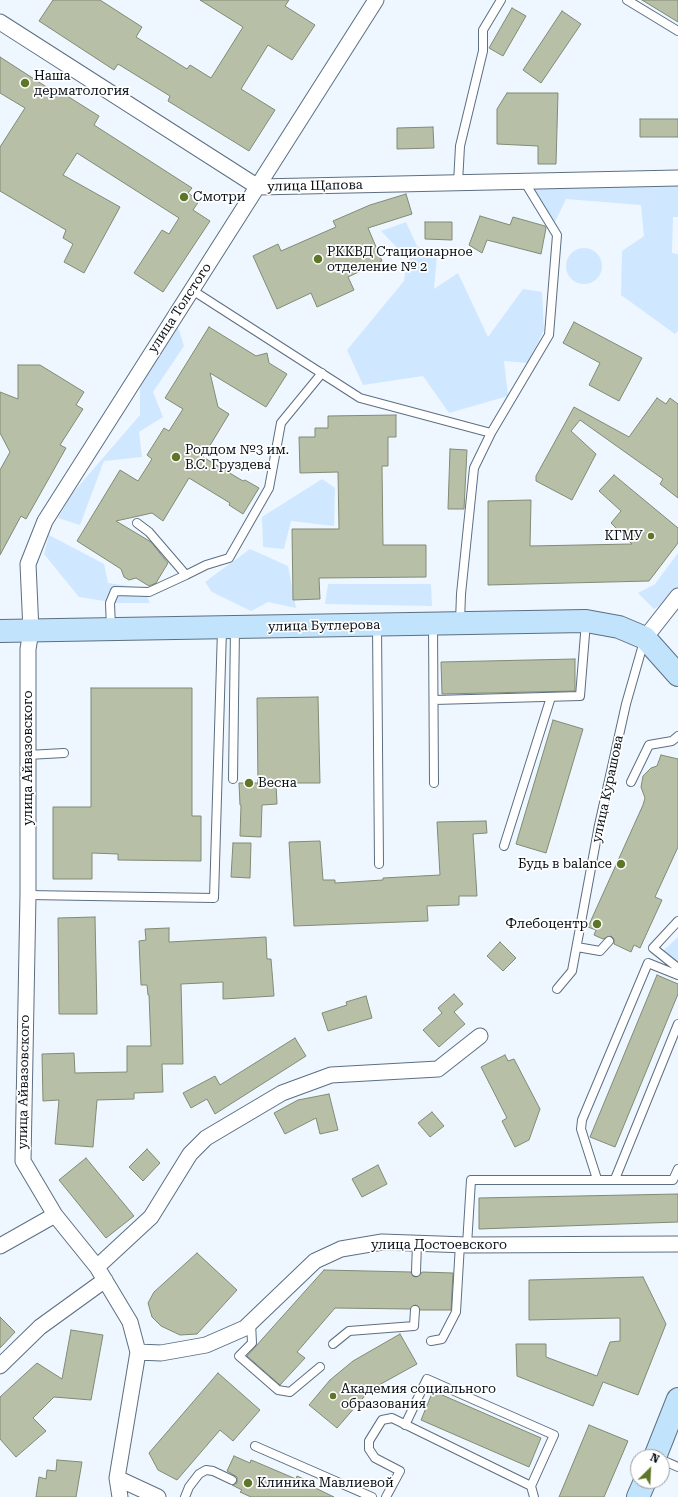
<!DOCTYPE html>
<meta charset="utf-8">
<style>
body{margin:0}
#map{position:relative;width:678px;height:1497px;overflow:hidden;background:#eef7ff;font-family:"Roboto Serif",serif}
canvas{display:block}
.north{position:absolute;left:630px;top:1449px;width:40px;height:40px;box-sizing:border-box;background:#fff;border:1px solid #9c9fa1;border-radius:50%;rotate:24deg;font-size:11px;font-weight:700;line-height:16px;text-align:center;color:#070e15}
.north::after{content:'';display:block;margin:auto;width:14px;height:18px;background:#5e7627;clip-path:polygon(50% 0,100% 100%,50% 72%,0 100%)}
</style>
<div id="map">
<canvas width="678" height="1497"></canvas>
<div class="north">N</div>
</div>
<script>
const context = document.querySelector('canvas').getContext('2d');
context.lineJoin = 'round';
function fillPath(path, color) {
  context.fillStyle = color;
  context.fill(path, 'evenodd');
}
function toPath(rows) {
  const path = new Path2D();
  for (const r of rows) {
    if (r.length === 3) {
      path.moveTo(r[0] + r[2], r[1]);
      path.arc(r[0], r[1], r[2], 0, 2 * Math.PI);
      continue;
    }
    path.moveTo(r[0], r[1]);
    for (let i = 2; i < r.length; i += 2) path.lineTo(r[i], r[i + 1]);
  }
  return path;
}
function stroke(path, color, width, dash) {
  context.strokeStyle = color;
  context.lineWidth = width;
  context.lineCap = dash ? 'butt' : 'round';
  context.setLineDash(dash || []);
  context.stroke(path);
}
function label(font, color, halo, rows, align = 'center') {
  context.font = font + ' "Roboto Serif",serif';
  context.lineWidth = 3.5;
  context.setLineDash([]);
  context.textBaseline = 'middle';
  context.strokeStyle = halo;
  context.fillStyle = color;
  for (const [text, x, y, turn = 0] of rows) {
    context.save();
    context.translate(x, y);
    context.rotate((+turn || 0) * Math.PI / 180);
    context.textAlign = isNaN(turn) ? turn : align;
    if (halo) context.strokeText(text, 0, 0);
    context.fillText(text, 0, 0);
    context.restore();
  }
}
fillPath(toPath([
 [678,184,678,217,673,217,672,253,678,254,678,331,675,334,621,295,622,251,644,236,641,205,566,199,554,224,530,185],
 [406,222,417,246,437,256,434,289,458,273,488,337,523,289,542,292,544,330,528,363,504,361,508,396,449,413,423,376,363,385,347,350,404,281,407,258,381,231],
 [584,266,18],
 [178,327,184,346,153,392,163,417,139,432,142,457,104,461,80,525,58,518,71,495,140,415,140,383],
 [322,479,335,488,334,526,291,521,284,549,263,547,262,517],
 [49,535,104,564,108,583,143,588,150,603,117,603,79,597,44,554],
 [250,549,288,566,296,608,268,602,251,611,212,592,205,582],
 [678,553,678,595,654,609,638,593,655,584],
 [328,584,431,584,432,606,325,604],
 [678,937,678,962,662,952]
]), '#cfe8ff');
const building = toPath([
 [53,0,100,0,142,27,136,37,187,69,190,65,211,78,243,27,200,0,289,0,285,6,315,25,292,60,268,45,241,89,275,110,249,151,168,101,170,96,118,64,114,70,39,21,53,0],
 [642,0,678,0,678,22,642,0],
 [512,8,526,16,503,56,489,48,512,8],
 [562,11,581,24,541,83,523,70,562,11],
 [0,57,62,97,64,94,99,116,94,125,192,188,188,193,199,201,193,210,210,221,163,292,134,273,162,230,169,234,179,218,77,153,63,175,120,207,84,273,64,262,73,244,63,238,66,230,0,191,0,147,25,108,0,93,0,57],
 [507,93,558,93,556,164,538,164,538,146,497,144,497,109,507,93],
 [640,119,678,119,678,137,640,137,640,119],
 [433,127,434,148,397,149,397,128,433,127],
 [406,194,412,214,368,228,382,261,348,277,354,290,317,307,311,293,277,309,253,256,278,244,281,251,336,227,333,221,370,205,406,194],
 [480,216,510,225,513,217,545,226,546,228,541,254,487,240,482,253,469,245,480,216],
 [425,222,452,222,452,240,425,239,425,222],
 [574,322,642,358,619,401,589,385,600,363,563,343,574,322],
 [209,327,256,356,267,353,269,363,287,374,266,407,210,373,218,407,229,414,203,457,243,481,245,480,259,488,243,514,229,505,230,503,189,478,163,521,152,513,116,521,151,542,168,563,156,583,149,586,136,578,129,580,124,577,121,569,77,541,120,470,138,481,152,459,147,455,164,428,169,431,183,409,165,398,209,327],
 [18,365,40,365,84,392,76,405,83,409,60,445,66,448,26,519,21,516,0,555,0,470,10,452,0,433,0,392,18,399,18,365],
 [657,398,666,404,670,398,678,404,678,498,660,484,663,479,580,420,571,431,596,454,572,500,536,481,536,476,574,407,629,437,657,398],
 [396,415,396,437,388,437,388,466,382,466,383,545,426,545,426,577,319,578,320,599,293,600,292,529,339,529,338,472,300,473,299,437,315,437,315,428,328,428,328,416,396,415],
 [450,449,467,450,464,509,448,509,450,449],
 [614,475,678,528,678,543,649,581,488,585,488,501,531,500,530,546,632,544,611,523,621,511,599,491,614,475],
 [575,659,575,691,442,694,441,662,575,659],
 [91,688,192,688,192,816,201,816,201,861,118,860,118,854,92,853,92,879,53,879,53,807,91,807,91,688],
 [318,697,320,783,276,783,277,804,262,805,261,837,240,836,241,805,240,805,239,783,258,783,257,698,318,697],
 [553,720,583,729,546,853,516,844,553,720],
 [661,755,678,759,678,847,655,897,662,900,640,948,634,945,631,952,614,944,614,939,611,936,603,939,594,935,596,930,588,927,643,805,645,798,641,787,643,776,651,768,657,766,661,755],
 [486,821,487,833,473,834,477,896,459,896,459,905,427,906,428,921,294,926,289,842,320,841,323,880,335,880,335,883,383,880,383,878,440,875,437,822,486,821],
 [233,843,251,843,250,878,231,877,233,843],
 [95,917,97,1014,59,1014,58,918,95,917],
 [169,928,169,942,266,937,267,959,271,959,274,996,223,999,223,982,181,984,183,1064,162,1064,163,1092,134,1093,134,1099,97,1100,93,1147,55,1144,59,1100,43,1101,42,1054,74,1053,75,1073,127,1072,127,1046,151,1046,149,995,148,995,147,985,141,985,139,941,146,940,145,929,169,928],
 [500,942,516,958,503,971,487,956,500,942],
 [657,975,678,984,678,994,615,1147,590,1137,657,975],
 [454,994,463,1004,454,1012,465,1024,439,1047,423,1030,442,1013,438,1008,454,994],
 [366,996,372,1018,328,1031,322,1013,347,1005,346,1002,366,996],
 [295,1038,306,1056,215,1114,207,1099,191,1108,183,1093,215,1076,220,1085,295,1038],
 [505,1055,508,1061,514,1059,540,1109,529,1140,515,1147,502,1121,507,1118,481,1067,505,1055],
 [329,1094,338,1130,320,1134,316,1118,285,1134,274,1113,298,1100,329,1094],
 [432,1112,444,1126,430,1137,418,1123,432,1112],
 [147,1149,160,1163,143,1181,129,1167,147,1149],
 [86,1158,134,1216,106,1238,59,1180,86,1158],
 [378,1165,387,1184,362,1197,352,1179,378,1165],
 [678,1194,678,1222,479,1229,479,1198,678,1194],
 [197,1253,237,1290,197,1334,180,1335,161,1326,152,1317,148,1303,154,1292,197,1253],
 [324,1270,411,1272,413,1276,416,1277,420,1275,422,1272,453,1273,451,1310,420,1310,418,1306,415,1305,410,1309,335,1308,297,1352,305,1358,280,1385,247,1356,324,1270],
 [643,1277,666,1324,638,1395,603,1382,593,1406,517,1376,516,1344,546,1344,546,1357,597,1376,610,1342,620,1341,620,1318,529,1320,529,1280,643,1277],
 [0,1317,15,1332,0,1348,0,1317],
 [71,1330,103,1335,91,1400,54,1397,33,1418,46,1431,16,1457,0,1439,0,1397,37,1363,62,1379,71,1330],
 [400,1334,417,1364,370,1390,337,1428,309,1405,330,1380,353,1361,400,1334],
 [218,1373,260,1410,233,1441,220,1430,177,1480,158,1470,149,1453,218,1373],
 [433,1391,541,1438,529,1467,421,1420,433,1391],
 [589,1425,628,1441,604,1497,559,1497,589,1425],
 [234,1456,250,1463,251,1460,256,1462,296,1479,297,1476,308,1481,307,1484,334,1497,251,1497,240,1492,242,1490,232,1485,237,1483,237,1477,227,1471,234,1456],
 [57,1460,82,1462,76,1497,36,1497,39,1477,46,1479,47,1470,56,1471,57,1460]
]);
fillPath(building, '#b7c0a7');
stroke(building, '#818a73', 1);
const service = toPath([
 [627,0,678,31],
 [458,183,460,146,483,51,483,30,501,0],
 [192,290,360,398,491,433],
 [137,523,149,532,186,575,206,565,229,558,269,488,281,423,322,373],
 [460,622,461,594,474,468,491,433,549,335,557,235,524,181],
 [433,625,434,783],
 [377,626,379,864],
 [111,628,110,603,115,591,149,592,186,575],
 [434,700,580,696,586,622],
 [28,755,64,753],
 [233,779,235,628],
 [631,782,649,745,672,741,678,736],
 [504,846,551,697],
 [28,895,214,898,222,629],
 [678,921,653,948,678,968],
 [577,947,600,951,609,941],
 [557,989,572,971,599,825,626,704,644,641],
 [597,1179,581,1129,582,1120,648,963,678,975],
 [615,1179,678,1024],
 [467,1245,471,1180,673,1180,678,1169],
 [416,1272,417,1243],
 [251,1323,252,1343,239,1356,278,1390,290,1392,320,1367],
 [431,1341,442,1339,456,1312,460,1244],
 [333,1344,349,1331,414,1326,415,1310],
 [405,1425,427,1379,554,1435,531,1486],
 [255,1446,372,1497],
 [662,1460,678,1467],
 [185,1497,189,1487,199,1474,206,1470,213,1471,232,1480],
 [386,1497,400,1471,375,1458,369,1449,369,1441,382,1420,392,1418,531,1486,534,1497]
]);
const minor = toPath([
 [0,22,258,187,678,178],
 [645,638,678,596],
 [0,1246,55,1215],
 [97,1267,151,1217,190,1154,206,1138,282,1093,331,1075,438,1069,480,1036],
 [138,1352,161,1353,206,1345,245,1328,315,1261,341,1249,382,1242,467,1245,678,1244],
 [0,1366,40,1327,105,1280],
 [117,1478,158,1497],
 [120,1497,117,1478,138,1352,130,1322,97,1267,55,1215,23,1161,28,895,28,649,31,631,28,564,45,521,376,0]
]);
const secondary = toPath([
 [0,631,586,621,619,627,645,638,678,675],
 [655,1457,678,1399],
 [638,1497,645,1481]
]);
stroke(service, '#5c6f81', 10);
stroke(minor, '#5c6f81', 17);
stroke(secondary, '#5c6f81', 24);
stroke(service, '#fff', 8);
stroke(minor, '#fff', 15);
stroke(secondary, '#c2e3fc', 22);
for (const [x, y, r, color] of [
 [25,83,5,"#5e7627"],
 [184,197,5,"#5e7627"],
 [318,259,5,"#5e7627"],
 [176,457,5,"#5e7627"],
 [651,536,4,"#5e7627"],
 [249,783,5,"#5e7627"],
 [621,864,5,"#5e7627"],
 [597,924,5,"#5e7627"],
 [333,1396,4,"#5e7627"],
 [248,1483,5,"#5e7627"]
]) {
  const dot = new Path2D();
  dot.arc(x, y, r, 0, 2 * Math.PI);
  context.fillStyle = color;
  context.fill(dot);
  stroke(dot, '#fff', 1.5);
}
label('13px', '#070e15', '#fff', [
 ["Наша",34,76],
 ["дерматология",34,91],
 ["Смотри",193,197],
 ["РККВД Стационарное",327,252],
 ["отделение № 2",327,267],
 ["Роддом №3 им.",185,450],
 ["В.С. Груздева",185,465],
 ["КГМУ",643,536,"right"],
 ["Весна",258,783],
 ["Будь в balance",612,864,"right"],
 ["Флебоцентр",588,924,"right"],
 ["Академия социального",341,1389],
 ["образования",341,1404],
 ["Клиника Мавлиевой",257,1483]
], 'left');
label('13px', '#070e15', '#fff', [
 ["улица Щапова",315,186,-1],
 ["улица Толстого",180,308,-57],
 ["улица Бутлерова",324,626,-1],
 ["улица Айвазовского",28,758,-90],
 ["улица Курашова",608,789,-78],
 ["улица Айвазовского",24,1082,-89],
 ["улица Достоевского",439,1245]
]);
</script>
